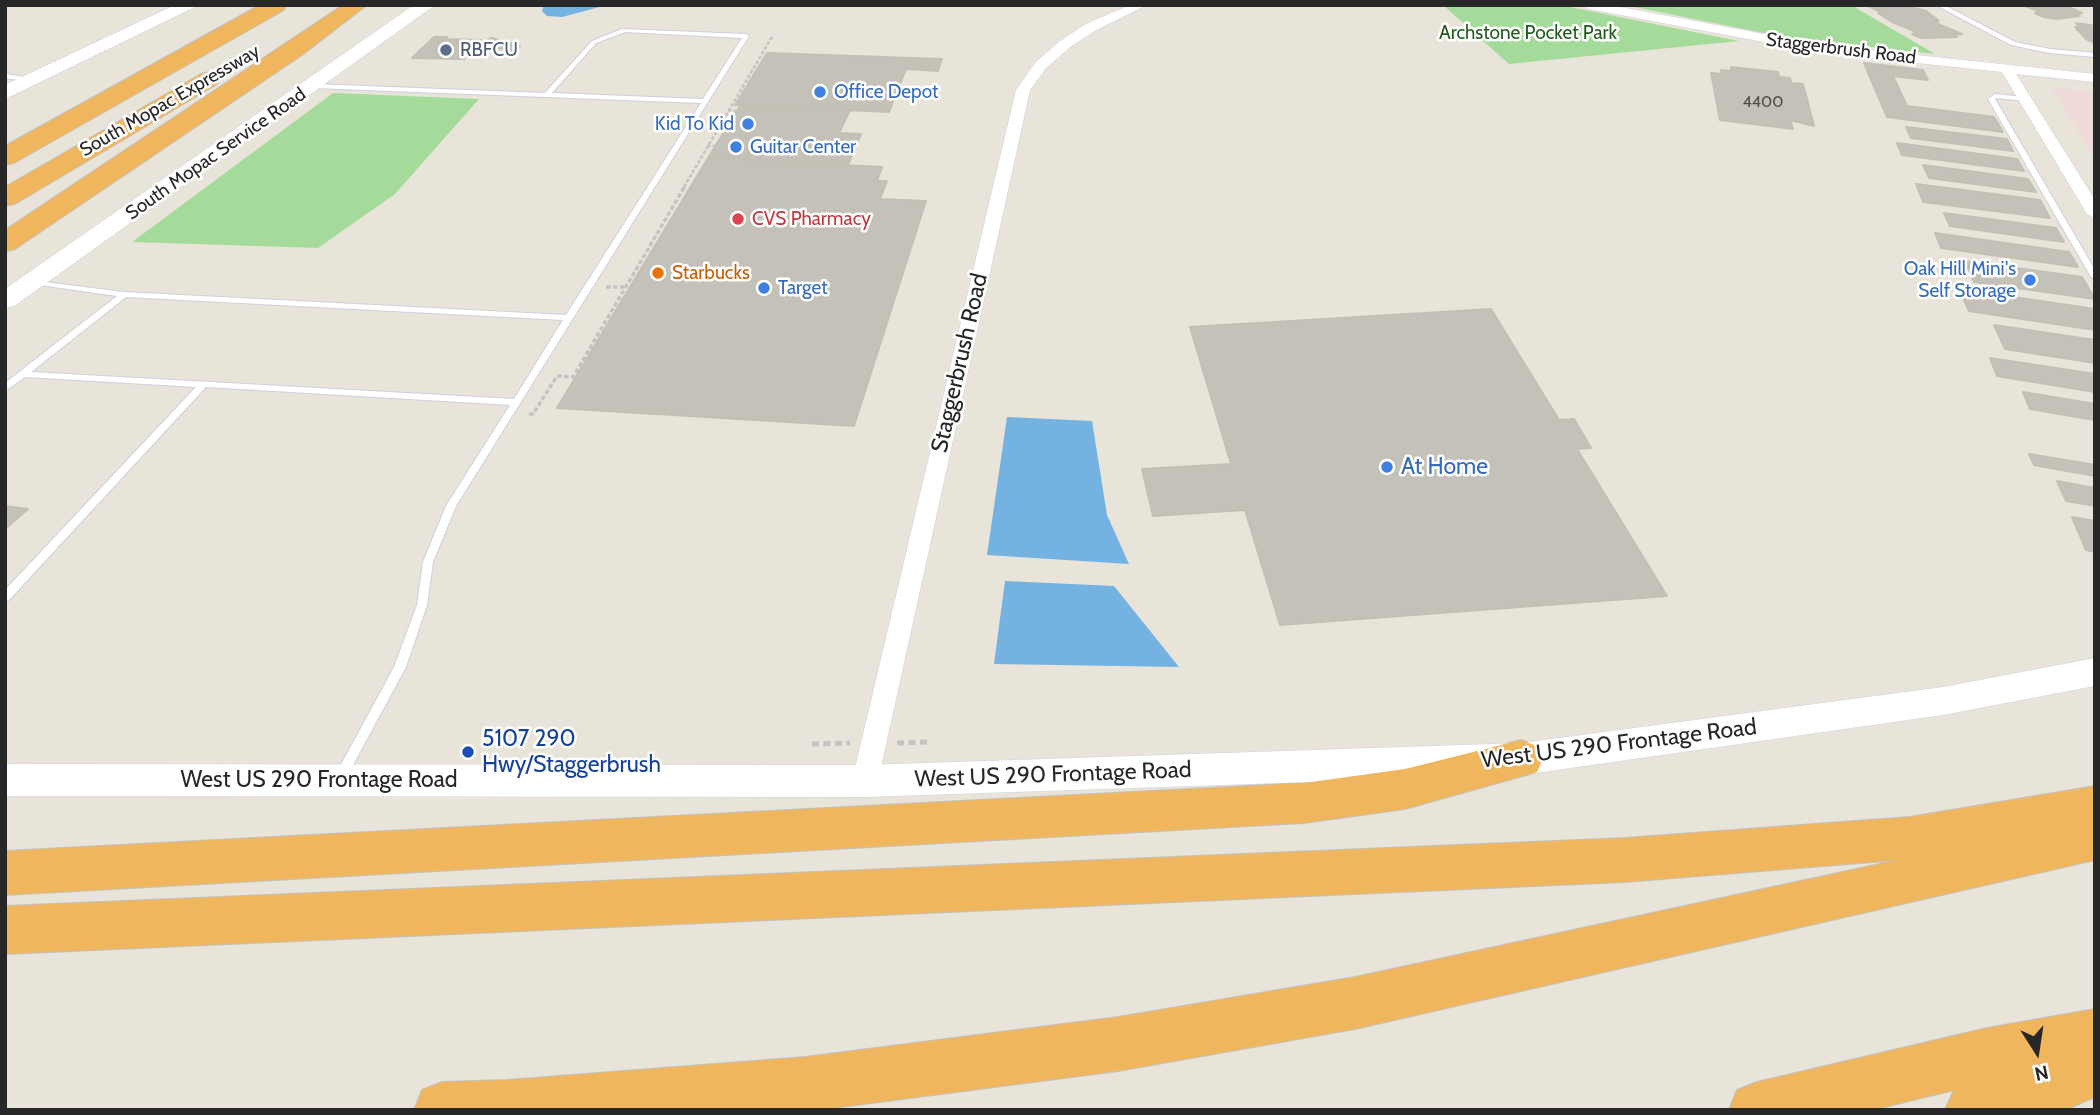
<!DOCTYPE html>
<style>
body{margin:0}
#map{position:relative;width:2100px;height:1115px;overflow:hidden;background:#e8e4d9;font-family:Cabin,sans-serif}
canvas{display:block}
.frame{position:absolute;inset:0;border:7px solid #272727;pointer-events:none}
.north{position:absolute;left:2002px;top:1017px;width:70px;height:70px;-webkit-text-stroke:5px #fff;paint-order:stroke;rotate:168deg;font-size:19px;font-weight:700;line-height:28px;text-align:center;color:#272727}
.north::after{content:'';display:block;margin:auto;width:24px;height:32px;background:#272727;clip-path:polygon(50% 0,100% 100%,50% 72%,0 100%)}
</style>
<div id="map">
<canvas width="2100" height="1115"></canvas>
<div class="frame"></div>
<div class="north">N</div>
</div>
<script>
const context = document.querySelector('canvas').getContext('2d');
context.lineJoin = 'round';
function fillPath(path, color) {
  context.fillStyle = color;
  context.fill(path, 'evenodd');
}
function toPath(rows) {
  const path = new Path2D();
  for (const r of rows) {
    path.moveTo(r[0], r[1]);
    for (let i = 2; i < r.length; i += 2) path.lineTo(r[i], r[i + 1]);
  }
  return path;
}
function stroke(path, color, width, dash) {
  context.strokeStyle = color;
  context.lineWidth = width;
  context.lineCap = dash ? 'butt' : 'round';
  context.setLineDash(dash || []);
  context.stroke(path);
}
function label(font, color, halo, rows, align = 'center') {
  context.font = font + ' Cabin,sans-serif';
  context.lineWidth = 5;
  context.setLineDash([]);
  context.textBaseline = 'middle';
  context.strokeStyle = halo;
  context.fillStyle = color;
  for (const [text, x, y, turn = 0] of rows) {
    context.save();
    context.translate(x, y);
    context.rotate((+turn || 0) * Math.PI / 180);
    context.textAlign = isNaN(turn) ? turn : align;
    if (halo) context.strokeText(text, 0, 0);
    context.fillText(text, 0, 0);
    context.restore();
  }
}
fillPath(toPath([
 [2051,87,2095,92,2095,160]
]), '#efdad7');
fillPath(toPath([
 [1443,5,1560,5,1739,41,1509,64],
 [1624,5,1851,5,1935,54,1789,38],
 [333,93,479,99,395,194,318,248,132,242]
]), '#a5db9a');
fillPath(toPath([
 [544,5,607,5,562,17,547,16,542,11],
 [1007,417,1092,421,1107,515,1129,564,987,555],
 [1005,581,1114,586,1179,667,994,664]
]), '#74b2e2');
const building = toPath([
 [1866,5,1908,6,1926,11,1939,21,1935,21,1940,25,1962,34,1954,35,1957,37,1921,38,1912,34,1916,33,1912,30,1892,22,1878,13,1883,13,1866,5],
 [2022,5,2064,5,2082,13,2075,14,2080,16,2056,19,2044,17,2035,13,2039,12,2036,10,2022,5],
 [2076,23,2095,26,2095,43,2086,39,2075,27,2079,27,2076,23],
 [434,37,447,37,445,39,481,40,464,59,412,58,434,37],
 [492,38,520,46,514,52,478,43,492,38],
 [767,53,942,59,938,71,906,69,889,112,735,105,767,53],
 [1864,63,1923,70,1928,80,1893,76,1907,106,1994,117,2003,132,1887,117,1864,63],
 [1731,67,1778,72,1779,77,1790,78,1791,83,1803,84,1814,126,1790,120,1793,129,1720,120,1711,73,1722,74,1721,70,1732,71,1731,67],
 [740,106,850,110,839,133,861,134,848,165,708,158,740,106],
 [1906,127,2007,139,2013,151,1911,138,1906,127],
 [1897,143,2017,159,2024,171,1902,155,1897,143],
 [708,158,882,167,877,181,887,181,880,199,926,201,854,426,557,408,708,158],
 [1923,165,2028,179,2036,192,1929,178,1923,165],
 [1916,184,2040,200,2050,218,1923,202,1916,184],
 [1944,213,2056,228,2064,242,1950,226,1944,213],
 [1935,233,2069,252,2078,267,1941,248,1935,233],
 [1965,261,2082,277,2095,299,1974,282,1965,261],
 [1959,289,2095,309,2095,330,1969,311,1959,289],
 [1491,309,1559,420,1574,419,1591,448,1577,449,1667,596,1280,625,1245,510,1153,516,1142,469,1231,464,1190,327,1491,309],
 [1994,325,2095,340,2095,363,2005,349,1994,325],
 [1990,358,2095,374,2095,392,1997,376,1990,358],
 [2023,392,2095,404,2095,420,2030,409,2023,392],
 [2029,454,2095,465,2095,476,2034,465,2029,454],
 [2057,481,2095,488,2095,506,2066,501,2057,481],
 [5,506,28,509,5,529,5,506],
 [2072,517,2095,521,2095,552,2086,550,2072,517]
]);
fillPath(building, '#c4c2b8');
stroke(building, '#c3c0b3', 2);
const lane = toPath([
 [1936,5,1944,5,2015,42,2050,49,2095,53,2095,57,2050,53,2011,45,1936,5],
 [622,29,746,34,749,36,456,506,433,562,427,605,406,667,346,778,342,779,338,778,336,774,394,667,417,605,423,562,446,506,510,405,206,387,9,600,5,601,5,590,196,387,25,377,5,391,5,383,117,296,32,284,29,284,29,280,124,292,566,315,701,103,313,88,310,86,313,84,545,93,592,41,622,29],
 [625,32,742,38,703,99,552,93,596,43,625,32],
 [126,297,563,320,514,399,31,372,126,297],
 [5,74,31,78,34,80,31,82,5,78,5,74],
 [1995,94,2025,97,2028,99,2025,101,1996,98,1995,99,2095,270,2095,279,2091,277,1988,99,1995,94]
]);
const street = toPath([
 [1130,5,1147,5,1096,30,1070,47,1046,68,1030,90,878,781,874,789,865,793,856,789,852,781,1016,90,1036,62,1060,41,1086,24,1130,5],
 [1583,5,1610,5,1822,45,2095,74,2095,82,2016,74,2095,200,2095,219,2087,214,2002,72,1822,53,1589,9,1583,5]
]);
const secondary = toPath([
 [175,5,199,5,5,99,5,85,175,5],
 [414,5,435,5,14,306,5,308,5,289,414,5],
 [2095,658,2095,686,1943,715,1521,775,865,797,5,796,5,764,865,765,1521,743,1943,687,2095,658]
]);
const highway = toPath([
 [260,5,286,5,284,10,14,163,5,165,5,146,260,5],
 [343,5,367,5,302,55,15,249,5,252,5,230,343,5],
 [209,72,217,74,221,79,217,84,15,204,5,206,5,187,201,74,209,72],
 [1521,740,1537,746,1543,759,1537,772,1405,809,1304,823,5,895,5,851,1304,783,1405,769,1521,740],
 [2095,786,2095,860,1355,1029,1118,1071,818,1110,414,1110,422,1090,442,1082,507,1080,805,1057,1118,1017,1355,977,1898,860,1625,882,5,954,5,906,1625,838,1909,817,2095,786],
 [2095,1009,2095,1097,2065,1110,1945,1110,1954,1090,1873,1110,1729,1110,1737,1090,1757,1082,1987,1028,2095,1009]
]);
stroke(lane, '#cfcfdf', 2);
stroke(street, '#cfcfdf', 1);
stroke(secondary, '#cfcfdf', 1);
stroke(highway, '#c3c3c3', 2);
stroke(toPath([
 [728,110,737,111],
 [720,123,729,123],
 [707,146,716,146],
 [684,187,773,35]
]), '#c3c3c3', 2.5, [3.5, 2]);
stroke(toPath([
 [606,287,624,287],
 [529,414,533,414,557,376,573,377,685,186]
]), '#c3c3c3', 3.5, [4.5, 2.5]);
stroke(toPath([
 [897,743,928,742],
 [812,744,850,743]
]), '#c3c3c3', 5, [7, 4.5]);
fillPath(lane, '#fff');
fillPath(street, '#fff');
fillPath(secondary, '#fff');
fillPath(highway, '#efb65e');
for (const [x, y, r, color] of [
 [446,50,7,"#5c6f8a"],
 [820,92,7,"#3f7fe0"],
 [748,124,7,"#3f7fe0"],
 [736,147,7,"#3f7fe0"],
 [738,219,7,"#e0444e"],
 [658,273,7,"#e8710a"],
 [2030,280,7,"#3f7fe0"],
 [764,288,7,"#3f7fe0"],
 [1387,467,7,"#3f7fe0"],
 [468,752,7,"#1a4fb4"]
]) {
  const dot = new Path2D();
  dot.arc(x, y, r, 0, 2 * Math.PI);
  context.fillStyle = color;
  context.fill(dot);
  stroke(dot, '#fff', 2.5);
}
label('16px', '#4e4e4b', null, [
 ["4400",1763,102]
]);
label('19px', '#215c1f', '#fff', [
 ["Archstone Pocket Park",1528,33]
]);
label('19px', '#272727', '#fff', [
 ["Staggerbrush Road",1841,49,7],
 ["South Mopac Expressway",170,101,-30],
 ["South Mopac Service Road",216,154,-35]
]);
label('19px', '#4e5e75', '#fff', [
 ["RBFCU",460,50]
], 'left');
label('19px', '#366cbe', '#fff', [
 ["Office Depot",834,92],
 ["Kid To Kid",734,124,"right"],
 ["Guitar Center",750,147],
 ["Oak Hill Mini's",2016,269,"right"],
 ["Self Storage",2016,291,"right"],
 ["Target",778,288]
], 'left');
label('19px', '#be3a42', '#fff', [
 ["CVS Pharmacy",752,219]
], 'left');
label('19px', '#c56008', '#fff', [
 ["Starbucks",672,273]
], 'left');
label('23px', '#272727', '#fff', [
 ["Staggerbrush Road",960,363,-77],
 ["West US 290 Frontage Road",1619,744,-7],
 ["West US 290 Frontage Road",1053,775,-2],
 ["West US 290 Frontage Road",319,780]
]);
label('23px', '#366cbe', '#fff', [
 ["At Home",1401,467]
], 'left');
label('23px', '#164399', '#fff', [
 ["5107 290",482,739],
 ["Hwy/Staggerbrush",482,765]
], 'left');
</script>
